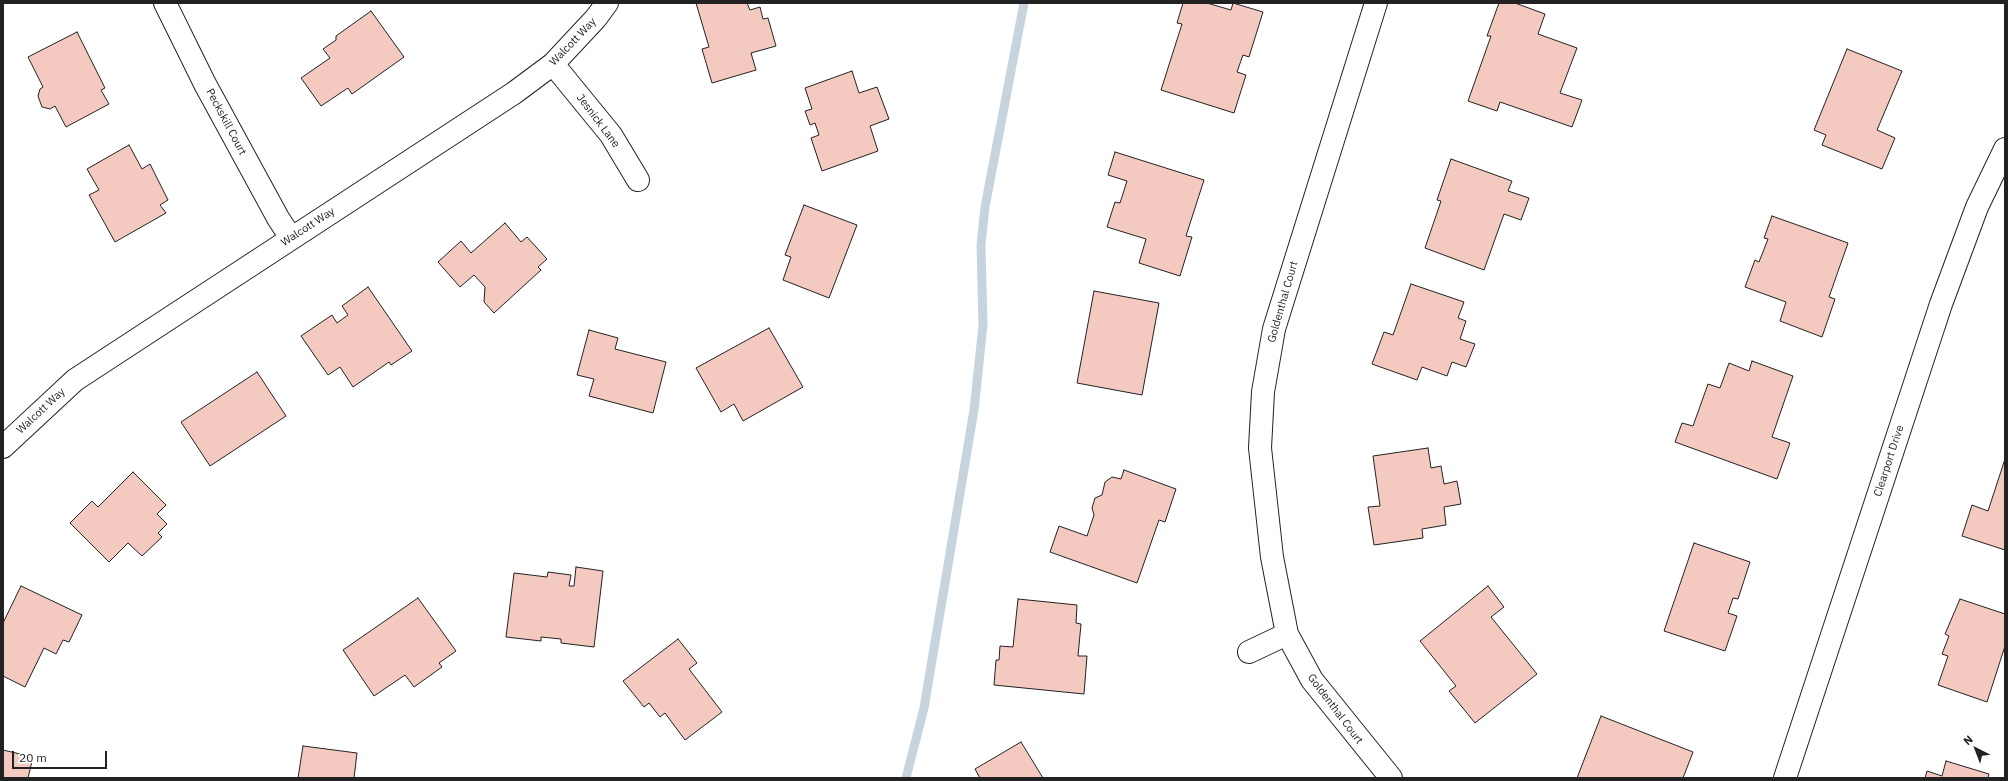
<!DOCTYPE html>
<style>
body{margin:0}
#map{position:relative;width:2008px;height:781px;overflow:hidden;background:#fff;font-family:"IBM Plex Sans",sans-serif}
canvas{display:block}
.frame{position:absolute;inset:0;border:4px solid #222;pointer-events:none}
.north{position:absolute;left:1956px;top:729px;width:40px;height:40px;-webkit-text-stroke:3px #fff;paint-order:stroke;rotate:318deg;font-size:11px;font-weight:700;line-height:16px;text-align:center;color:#222}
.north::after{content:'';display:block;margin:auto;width:14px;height:18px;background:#222;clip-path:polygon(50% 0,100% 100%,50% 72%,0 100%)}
.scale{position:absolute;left:12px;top:751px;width:95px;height:18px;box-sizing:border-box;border:2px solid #222;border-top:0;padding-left:5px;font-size:12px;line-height:14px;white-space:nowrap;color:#222;-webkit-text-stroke:3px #fff;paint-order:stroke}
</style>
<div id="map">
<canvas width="2008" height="781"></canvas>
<div class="frame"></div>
<div class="north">N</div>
<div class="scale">20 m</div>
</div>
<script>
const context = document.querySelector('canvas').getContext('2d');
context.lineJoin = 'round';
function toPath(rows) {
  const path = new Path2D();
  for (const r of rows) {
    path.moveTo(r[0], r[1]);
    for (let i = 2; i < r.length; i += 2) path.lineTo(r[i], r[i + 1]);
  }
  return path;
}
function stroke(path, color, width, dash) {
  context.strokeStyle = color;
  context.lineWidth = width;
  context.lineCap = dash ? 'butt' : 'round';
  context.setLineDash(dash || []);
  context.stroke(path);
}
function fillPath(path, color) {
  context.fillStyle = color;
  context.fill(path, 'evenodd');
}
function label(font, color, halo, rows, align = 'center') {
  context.font = font + ' "IBM Plex Sans",sans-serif';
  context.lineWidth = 3;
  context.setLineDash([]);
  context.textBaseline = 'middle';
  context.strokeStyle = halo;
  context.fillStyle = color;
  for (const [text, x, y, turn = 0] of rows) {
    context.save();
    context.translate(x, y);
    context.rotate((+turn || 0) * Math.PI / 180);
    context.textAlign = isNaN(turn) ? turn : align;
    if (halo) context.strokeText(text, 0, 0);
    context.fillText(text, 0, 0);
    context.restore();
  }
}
stroke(toPath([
 [906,778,924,708,974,410,983,325,981,245,985,207,1024,3]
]), '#c7d3dd', 9);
const building = toPath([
 [696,3,747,3,750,10,760,7,763,19,768,18,776,46,751,53,756,70,712,83,702,49,709,47,696,3],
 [1183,3,1207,3,1231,10,1233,3,1263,12,1249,57,1243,55,1237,72,1246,75,1234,113,1161,90,1182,24,1177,23,1183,3],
 [1499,3,1515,3,1545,14,1538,34,1577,48,1560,93,1582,100,1572,127,1500,102,1497,111,1468,101,1491,36,1487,36,1499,3],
 [371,11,404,57,352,94,348,88,321,106,301,78,330,58,323,49,336,40,336,36,371,11],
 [77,32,105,88,101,90,109,104,66,127,55,106,50,109,42,107,38,96,40,89,43,87,28,57,77,32],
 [1847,49,1902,71,1877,130,1895,138,1882,169,1822,145,1826,135,1814,130,1847,49],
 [852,71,859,93,877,87,889,119,870,126,878,151,822,171,811,138,819,135,815,123,810,125,805,111,812,109,805,88,852,71],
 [129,145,142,169,150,164,168,200,160,205,166,213,115,242,89,195,99,190,87,169,129,145],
 [1115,152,1204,180,1186,236,1192,237,1180,276,1139,263,1146,239,1107,227,1115,202,1120,203,1127,181,1108,175,1115,152],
 [1451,159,1512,181,1508,191,1529,198,1521,220,1504,214,1484,270,1425,248,1441,201,1437,200,1451,159],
 [804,205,857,225,829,298,783,280,791,257,785,255,804,205],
 [1772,216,1848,243,1829,297,1835,299,1822,337,1780,321,1786,302,1745,287,1755,260,1759,262,1768,239,1764,238,1772,216],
 [505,223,521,242,527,237,547,259,538,267,541,270,494,313,484,302,485,287,474,275,460,287,438,262,461,241,471,253,505,223],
 [1411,284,1464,302,1458,318,1466,321,1460,339,1475,344,1466,367,1452,362,1447,376,1422,367,1417,380,1372,364,1384,332,1393,335,1411,284],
 [368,287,412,351,391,365,389,362,353,387,340,367,328,375,301,336,332,315,337,323,348,315,342,306,368,287],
 [1094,291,1159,303,1142,395,1077,383,1094,291],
 [769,328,803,387,743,421,734,404,721,412,696,368,769,328],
 [589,330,618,338,615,349,666,362,653,413,589,396,594,379,577,375,589,330],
 [1752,361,1793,376,1772,437,1790,443,1777,479,1675,442,1682,423,1693,426,1708,384,1720,388,1729,363,1749,371,1752,361],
 [257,372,286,416,210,466,181,422,257,372],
 [1428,448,1431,468,1441,466,1444,484,1457,481,1461,504,1444,507,1446,525,1422,529,1423,538,1374,545,1368,507,1380,506,1373,456,1428,448],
 [2005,459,2005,550,1962,536,1972,505,1988,511,2005,459],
 [1124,470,1176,489,1165,522,1159,520,1137,583,1050,552,1059,526,1087,536,1094,515,1092,508,1095,498,1102,495,1105,482,1112,477,1121,479,1124,470],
 [133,472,166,505,157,514,167,524,158,533,162,537,142,556,128,543,109,562,70,523,92,501,98,507,133,472],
 [1694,543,1750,562,1738,599,1733,598,1728,613,1737,616,1725,651,1664,631,1694,543],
 [576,567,603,571,594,647,561,643,561,639,541,637,541,641,506,637,514,573,547,577,548,572,571,575,569,586,574,586,576,567],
 [21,586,82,615,69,642,63,640,56,654,44,648,25,687,3,676,3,623,21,586],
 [1488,586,1504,607,1491,617,1537,674,1475,723,1449,691,1456,686,1420,641,1488,586],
 [418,598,456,651,439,663,442,667,414,687,405,675,374,696,343,650,418,598],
 [1018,599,1077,605,1076,623,1081,624,1078,656,1087,656,1084,694,994,685,996,660,999,660,1000,646,1013,647,1018,599],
 [1960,599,2005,614,2005,646,1987,702,1938,685,1948,656,1942,654,1949,636,1945,634,1960,599],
 [678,639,697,663,689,669,722,712,685,740,665,713,660,717,649,703,644,707,623,681,678,639],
 [1601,716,1693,752,1683,778,1577,778,1601,716],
 [1021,742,1043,778,980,778,975,769,1021,742],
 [303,746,357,753,354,778,298,778,303,746],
 [3,750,33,757,28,778,3,778,3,750],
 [1946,761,1989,774,1988,778,1925,778,1927,771,1942,776,1946,761]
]);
fillPath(building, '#f3c9c0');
stroke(building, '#222', 1);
const minor = toPath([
 [165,3,205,84,278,218,291,238],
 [1376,3,1274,329,1263,392,1260,448,1272,557,1287,634,1312,680,1391,778],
 [553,64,611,135,638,180],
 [3,447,75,380,514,93,553,64,596,18,607,3],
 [1249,652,1287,634],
 [1785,778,1941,304,1977,207,2005,149]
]);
stroke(minor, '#222', 24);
stroke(minor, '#fff', 22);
label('11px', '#222', '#fff', [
 ["Walcott Way",573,42,-46],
 ["Jesnick Lane",598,121,53],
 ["Peckskill Court",226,122,62],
 ["Walcott Way",308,227,-33],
 ["Goldenthal Court",1283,302,-74],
 ["Walcott Way",41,411,-43],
 ["Clearport Drive",1889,461,-72],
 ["Goldenthal Court",1335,709,53]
]);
</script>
